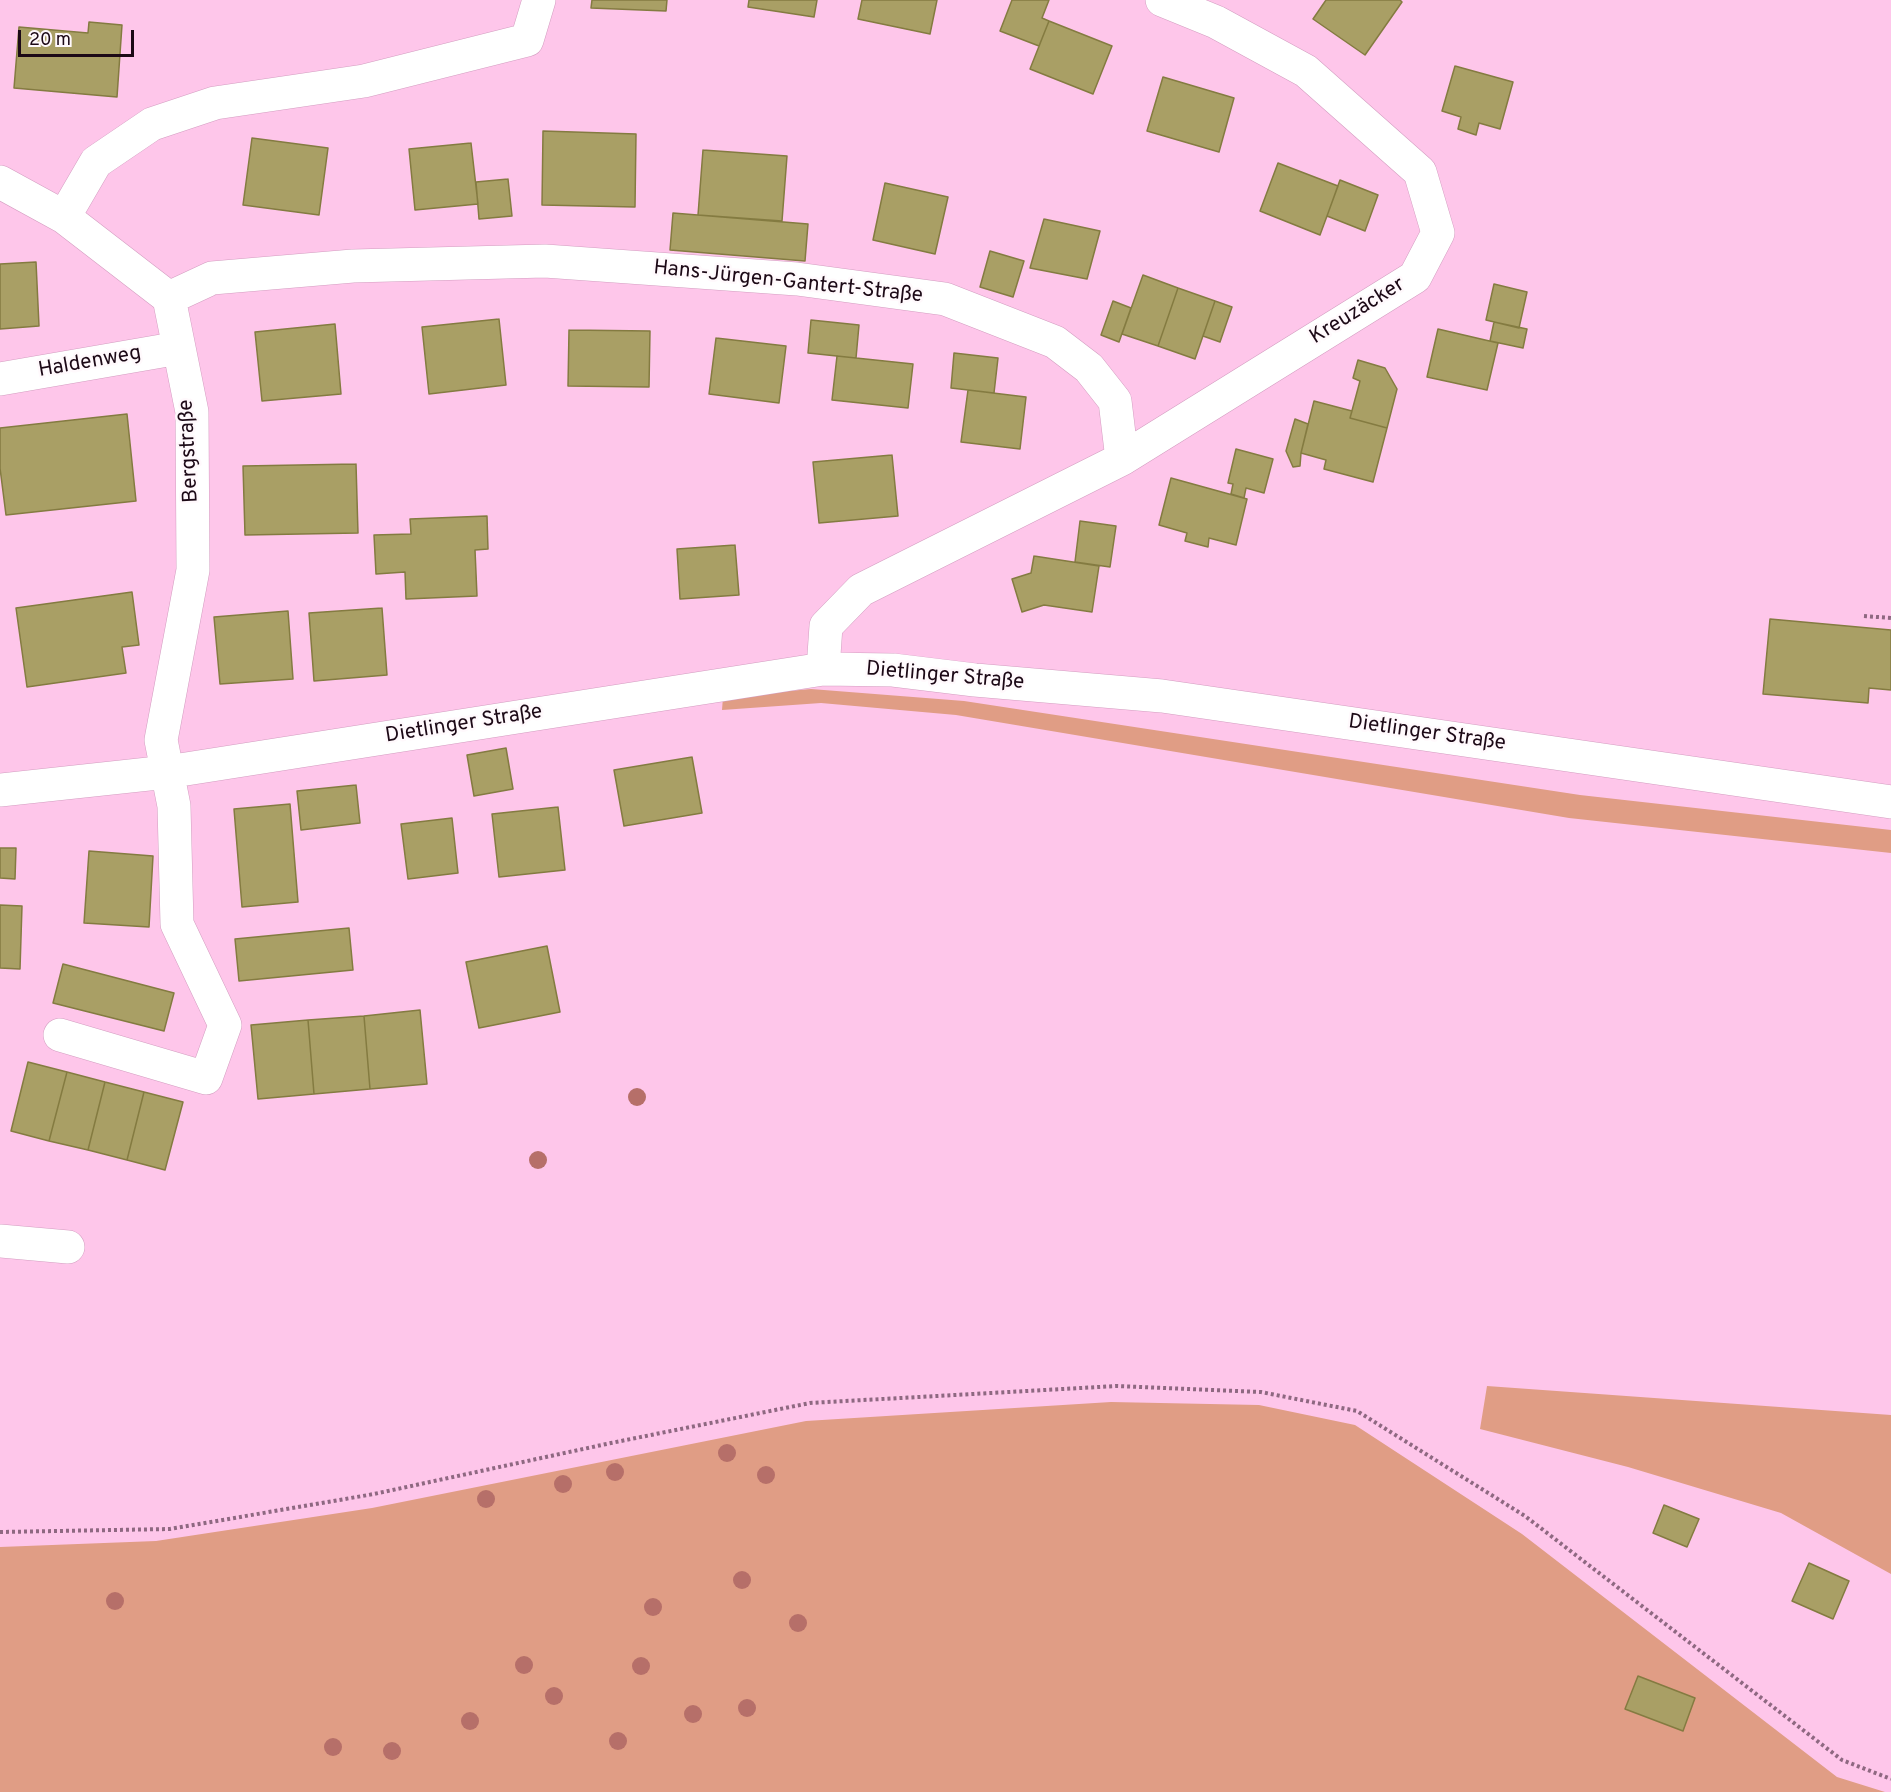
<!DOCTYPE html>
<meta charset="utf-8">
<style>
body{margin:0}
#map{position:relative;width:1891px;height:1792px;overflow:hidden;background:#fec6ea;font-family:Overpass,sans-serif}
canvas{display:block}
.scale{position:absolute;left:18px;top:30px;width:116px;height:27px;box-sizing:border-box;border:3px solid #1c0916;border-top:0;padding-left:8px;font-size:18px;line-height:21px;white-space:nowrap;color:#1c0916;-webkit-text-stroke:4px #fff9fc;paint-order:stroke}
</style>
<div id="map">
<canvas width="1891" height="1792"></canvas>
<div class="scale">20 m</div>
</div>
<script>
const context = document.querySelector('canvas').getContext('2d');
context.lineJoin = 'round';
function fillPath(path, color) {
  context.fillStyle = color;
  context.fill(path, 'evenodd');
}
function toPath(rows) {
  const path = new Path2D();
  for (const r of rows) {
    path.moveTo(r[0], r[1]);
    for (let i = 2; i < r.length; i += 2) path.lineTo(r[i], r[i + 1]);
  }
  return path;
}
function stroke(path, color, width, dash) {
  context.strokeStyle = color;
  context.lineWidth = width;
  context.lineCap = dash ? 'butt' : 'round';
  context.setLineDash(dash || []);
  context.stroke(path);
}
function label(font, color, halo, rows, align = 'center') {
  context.font = font + ' Overpass,sans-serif';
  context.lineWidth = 5;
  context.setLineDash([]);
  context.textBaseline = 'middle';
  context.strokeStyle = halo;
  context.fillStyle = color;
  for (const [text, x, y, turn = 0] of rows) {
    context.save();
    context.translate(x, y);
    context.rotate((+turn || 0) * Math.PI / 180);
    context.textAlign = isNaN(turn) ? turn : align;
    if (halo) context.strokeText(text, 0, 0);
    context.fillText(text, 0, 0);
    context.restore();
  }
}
fillPath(toPath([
 [811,689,964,701,1580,795,1891,830,1891,853,1569,818,956,715,821,703,722,710,723,697],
 [1487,1386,1891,1415,1891,1574,1781,1513,1628,1467,1480,1429],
 [1111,1402,1259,1405,1355,1425,1522,1534,1837,1777,1885,1792,0,1792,0,1547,156,1541,372,1508,806,1421]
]), '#e09d85');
const building = toPath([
 [592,0,667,0,666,11,591,8,592,0],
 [749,0,817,0,814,17,748,7,749,0],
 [862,0,937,0,930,34,858,19,862,0],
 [1012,0,1049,0,1042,18,1049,21,1039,46,1000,31,1012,0],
 [1326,0,1400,0,1402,2,1365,55,1313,19,1326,0],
 [1049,21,1112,46,1093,94,1030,69,1049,21],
 [89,22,122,25,117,97,14,88,19,27,88,33,89,22],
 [1455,66,1513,82,1500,129,1479,123,1476,135,1458,129,1461,117,1442,111,1455,66],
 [1163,77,1234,98,1219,152,1147,131,1163,77],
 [543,131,636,134,635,207,542,205,543,131],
 [252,138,328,148,319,215,243,205,252,138],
 [471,143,478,204,415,210,409,149,471,143],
 [703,150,787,156,782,221,698,215,703,150],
 [1278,163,1338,186,1320,235,1260,211,1278,163],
 [508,179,512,216,479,219,476,182,508,179],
 [1340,180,1378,195,1365,231,1327,216,1340,180],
 [885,183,948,197,935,254,873,240,885,183],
 [673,213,808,224,805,261,670,250,673,213],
 [1044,219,1100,231,1087,279,1030,268,1044,219],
 [990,251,1024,261,1013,297,980,287,990,251],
 [36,262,39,326,0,329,0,264,36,262],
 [1143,275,1178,288,1158,346,1122,334,1143,275],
 [1494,284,1527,292,1519,328,1486,320,1494,284],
 [1178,288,1215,301,1195,359,1158,346,1178,288],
 [1113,301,1131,308,1119,342,1101,335,1113,301],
 [1215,301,1232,307,1220,342,1203,336,1215,301],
 [499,319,506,385,429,394,422,327,499,319],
 [811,320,859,325,856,358,808,353,811,320],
 [1494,322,1527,329,1523,348,1490,341,1494,322],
 [335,324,341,394,262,401,255,332,335,324],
 [1438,329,1498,343,1487,390,1427,377,1438,329],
 [569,330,650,331,649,387,568,386,569,330],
 [716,338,786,346,779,403,709,394,716,338],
 [954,353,998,358,994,393,951,388,954,353],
 [837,356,913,364,908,408,832,400,837,356],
 [1358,360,1385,368,1397,389,1387,428,1350,418,1360,381,1353,378,1358,360],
 [968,390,1026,397,1020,449,961,442,968,390],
 [1314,401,1352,411,1350,418,1387,428,1373,482,1324,469,1326,460,1301,453,1314,401],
 [127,414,136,501,6,515,0,468,0,428,127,414],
 [1295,419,1308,424,1301,453,1300,466,1293,467,1286,451,1295,419],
 [1236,449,1273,459,1264,493,1246,488,1244,498,1231,494,1233,484,1228,483,1236,449],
 [892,455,898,516,819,523,813,462,892,455],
 [356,464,358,533,245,535,243,466,356,464],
 [1171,478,1247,499,1236,545,1209,538,1208,547,1185,541,1187,533,1159,525,1171,478],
 [487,516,488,549,475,550,477,596,406,599,405,572,376,574,374,535,411,534,410,519,487,516],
 [1080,521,1116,526,1110,567,1075,562,1080,521],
 [735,545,739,595,680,599,677,549,735,545],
 [1034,556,1099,566,1092,612,1044,605,1022,612,1012,579,1031,573,1034,556],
 [132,592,139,645,122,647,126,673,27,687,16,608,132,592],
 [382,608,387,675,314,681,309,613,382,608],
 [288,611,293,679,220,684,214,617,288,611],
 [1770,619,1891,630,1891,690,1869,688,1868,703,1763,694,1770,619],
 [506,748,513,789,474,796,467,755,506,748],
 [692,757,702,813,624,826,614,770,692,757],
 [356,785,360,823,301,830,297,791,356,785],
 [290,804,298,902,242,907,234,809,290,804],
 [558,807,565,870,499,877,492,814,558,807],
 [452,818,458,873,408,879,401,824,452,818],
 [0,848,16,848,15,879,0,878,0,848],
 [89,851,153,856,149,927,84,923,89,851],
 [0,905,22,906,20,969,0,968,0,905],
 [349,928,353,970,239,981,235,939,349,928],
 [547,946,560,1012,479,1028,466,962,547,946],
 [63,964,174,993,164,1031,53,1003,63,964],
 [420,1010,427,1084,370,1089,364,1016,420,1010],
 [364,1016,370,1089,314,1094,308,1020,364,1016],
 [308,1020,314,1094,258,1099,251,1025,308,1020],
 [28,1062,67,1072,49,1141,11,1131,28,1062],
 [67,1072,105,1082,88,1150,49,1141,67,1072],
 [105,1082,144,1092,127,1160,88,1150,105,1082],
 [144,1092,183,1102,165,1170,127,1160,144,1092],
 [1664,1505,1699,1519,1687,1547,1653,1533,1664,1505],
 [1809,1563,1849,1581,1833,1619,1792,1601,1809,1563],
 [1638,1676,1695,1698,1683,1731,1625,1709,1638,1676]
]);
fillPath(building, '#a99f65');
stroke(building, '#847b41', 1.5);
const minor = toPath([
 [0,182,64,217,169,298,192,412,193,570,161,740,174,806,177,924,225,1025,206,1078,60,1035],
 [64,217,96,162,152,124,215,103,364,81,527,40,539,0],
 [169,298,212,278,353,266,545,261,797,279,945,299,1055,342,1089,368,1115,401,1122,459,861,590,826,626,823,669],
 [0,379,179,348],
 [1122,459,1415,277,1438,233,1420,172,1306,71,1216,22,1162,0],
 [0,790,167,772,823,669,893,670,975,680,1162,696,1891,802],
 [0,1241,68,1247]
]);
stroke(minor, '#d39dc0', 34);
stroke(toPath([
 [1864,616,1891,618],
 [0,1532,170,1529,374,1494,611,1443,810,1403,1117,1386,1261,1392,1357,1411,1525,1516,1842,1760,1891,1779]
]), '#8e6881', 4, [3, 3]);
stroke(minor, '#fff', 33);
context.fillStyle = '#b66f69';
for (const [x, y] of [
 [637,1097],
 [538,1160],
 [727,1453],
 [615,1472],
 [766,1475],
 [563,1484],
 [486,1499],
 [742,1580],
 [115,1601],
 [653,1607],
 [798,1623],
 [524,1665],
 [641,1666],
 [554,1696],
 [747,1708],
 [693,1714],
 [470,1721],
 [618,1741],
 [333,1747],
 [392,1751]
]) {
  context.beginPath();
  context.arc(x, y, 9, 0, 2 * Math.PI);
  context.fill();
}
label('21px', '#1c0916', '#fff9fc', [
 ["Hans-Jürgen-Gantert-Straße",788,283,6],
 ["Kreuzäcker",1358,312,-32],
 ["Haldenweg",90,363,-10],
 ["Bergstraße",190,451,-93],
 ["Dietlinger Straße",945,677,5],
 ["Dietlinger Straße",464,725,-9],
 ["Dietlinger Straße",1427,734,8]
]);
</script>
